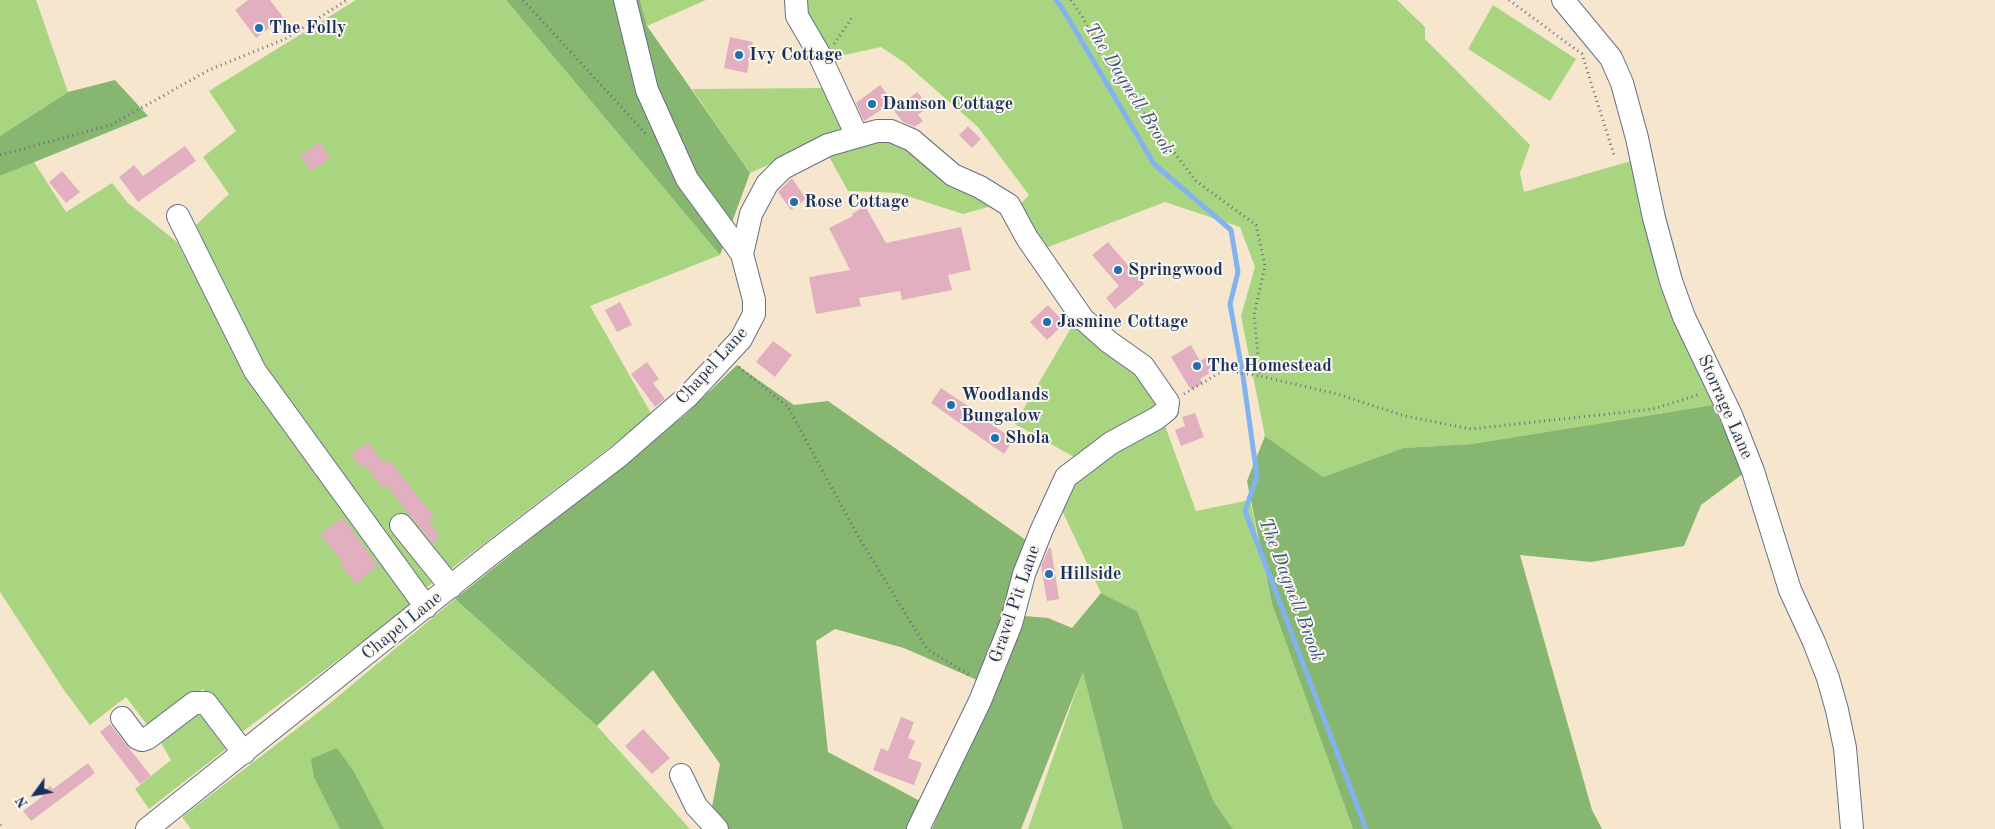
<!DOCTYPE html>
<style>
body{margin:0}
#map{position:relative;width:1995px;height:829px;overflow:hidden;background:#f5e6cd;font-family:"Old Standard TT",serif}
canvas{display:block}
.north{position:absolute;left:10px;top:769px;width:50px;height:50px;-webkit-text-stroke:4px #fbf7ec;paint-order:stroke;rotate:238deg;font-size:14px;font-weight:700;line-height:20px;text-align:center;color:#1b2f5e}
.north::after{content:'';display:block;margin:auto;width:18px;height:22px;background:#1b2f5e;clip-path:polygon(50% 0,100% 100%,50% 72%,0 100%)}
</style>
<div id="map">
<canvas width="1995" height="829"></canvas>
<div class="north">N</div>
</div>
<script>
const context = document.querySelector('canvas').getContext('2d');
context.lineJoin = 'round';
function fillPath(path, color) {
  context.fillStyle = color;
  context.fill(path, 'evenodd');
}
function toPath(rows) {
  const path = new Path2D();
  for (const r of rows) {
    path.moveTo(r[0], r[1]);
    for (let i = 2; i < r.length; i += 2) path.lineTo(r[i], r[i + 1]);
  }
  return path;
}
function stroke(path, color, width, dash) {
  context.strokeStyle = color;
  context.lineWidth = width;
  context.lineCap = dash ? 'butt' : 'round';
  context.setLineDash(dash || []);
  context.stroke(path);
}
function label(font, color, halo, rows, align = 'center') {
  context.font = font + ' "Old Standard TT",serif';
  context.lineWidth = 4;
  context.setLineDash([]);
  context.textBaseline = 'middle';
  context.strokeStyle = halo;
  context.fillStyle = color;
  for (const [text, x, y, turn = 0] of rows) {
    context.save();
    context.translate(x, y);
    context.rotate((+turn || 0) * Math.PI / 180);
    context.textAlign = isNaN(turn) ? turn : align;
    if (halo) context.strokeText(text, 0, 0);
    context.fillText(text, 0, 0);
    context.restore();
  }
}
fillPath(toPath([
 [0,0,36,0,68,92,0,136],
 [356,0,506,0,720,255,590,306,652,415,426,588,258,361,196,225,229,194,203,157,236,131,209,91],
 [640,0,706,0,647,26],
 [804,0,1397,0,1425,27,1425,39,1530,145,1520,173,1524,192,1631,161,1659,283,1713,405,1472,444,1403,448,1323,477,1265,436,1241,316,1255,267,1240,227,1165,202,1043,249,1019,205,1029,195,978,127,905,63,881,47,830,58,808,15],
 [1493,5,1576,59,1550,101,1468,49],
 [824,88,846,130,750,173,692,89],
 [886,134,999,204,963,214,898,193,848,191,827,153],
 [34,162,66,212,112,183,128,203,177,242,245,370,413,604,238,735,203,689,148,726,126,697,90,725,64,690,0,592,0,176],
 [1075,321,1137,367,1161,408,1076,458,1015,424],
 [1164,423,1196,511,1250,500,1272,604,1353,829,1233,829,1214,802,1137,611,1101,593,1058,502,1084,467],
 [455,599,597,726,690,829,191,829,182,817,329,704],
 [1083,671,1123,829,1028,829],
 [198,709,226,749,149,809,135,789,171,760,160,741]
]), '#a9d581');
fillPath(toPath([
 [506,0,640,0,647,26,750,173,720,255],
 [115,80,148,116,0,176,0,136,68,92],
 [737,365,794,405,828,401,1030,543,1000,635,977,680,904,648,835,629,816,641,828,752,920,801,907,829,708,829,720,764,653,670,597,726,455,599,685,415],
 [1713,405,1744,473,1701,505,1684,546,1591,562,1520,555,1592,810,1602,829,1353,829,1272,604,1247,481,1265,436,1323,477,1403,448,1472,444],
 [1101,593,1137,611,1214,802,1233,829,1123,829,1083,672,1021,829,932,829,1024,616,1048,618,1072,628],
 [337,748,354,772,384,829,340,829,314,777,311,759]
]), '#86b66f');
stroke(toPath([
 [1056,0,1064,11,1154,164,1231,230,1238,272,1230,304,1243,376,1257,476,1245,511,1366,829]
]), '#83b3ef', 5);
fillPath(toPath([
 [248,0,270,0,283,17,256,38,235,10],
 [730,37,753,42,747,73,724,68],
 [880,85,893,102,864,121,856,103],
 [917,92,929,106,918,115,923,121,915,127,903,122,894,111],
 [968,126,981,139,972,148,959,135],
 [320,142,330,158,311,171,300,156],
 [185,146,196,161,138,202,119,177,134,165,143,176],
 [62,171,80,192,66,203,49,182],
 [792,178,806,199,791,210,778,192],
 [865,206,886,243,961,227,971,270,948,275,952,290,902,300,900,291,859,298,861,306,816,314,809,277,850,270,829,228,853,216,852,214],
 [1108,242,1144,284,1115,309,1106,298,1119,286,1092,255],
 [620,302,632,325,617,332,605,310],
 [1048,305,1065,323,1047,340,1030,322],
 [773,341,792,355,775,377,756,362],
 [1191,345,1200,361,1209,356,1217,364,1216,369,1200,379,1203,383,1191,390,1171,357],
 [647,362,659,379,653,383,665,399,655,407,631,374],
 [941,388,971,408,969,410,1014,439,1004,454,931,403],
 [1195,413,1204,437,1181,446,1175,430,1185,426,1182,417],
 [368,442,384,464,389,460,434,516,428,521,440,537,432,543,387,486,383,489,365,465,361,468,351,454],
 [342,517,378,566,355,584,341,565,343,562,320,535],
 [1049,548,1051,548,1059,599,1047,601,1041,566],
 [901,717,914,722,908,738,915,741,908,758,922,763,914,785,873,770,881,748,888,751],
 [110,724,151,776,140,784,100,732],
 [643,729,670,758,652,774,625,746],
 [88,763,95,773,31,821,23,811,43,796,41,793,50,786,53,789]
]), '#e2afc0');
const minor = toPath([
 [625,0,647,90,687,179,742,254],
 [796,0,797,16,818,52,857,136],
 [1563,0,1611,58,1622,83,1637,138,1654,218,1671,281,1684,317,1731,415,1753,471,1790,590,1814,642,1828,678,1837,710,1845,748,1852,829],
 [178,216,255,371,426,607],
 [401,525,451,587],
 [122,718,137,738,142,740,148,738,194,703,206,703,244,753],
 [681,775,696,806,717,829],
 [147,829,491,554,619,456,688,396,741,339,754,314,754,300,742,254,751,214,767,184,783,168,828,145,877,131,891,131,912,140,953,175,980,187,1009,205,1027,238,1083,319,1109,342,1143,366,1168,402,1167,410,1157,418,1111,443,1066,477,1042,529,1024,574,1011,624,980,701,918,829]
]);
stroke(minor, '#676f85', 24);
stroke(toPath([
 [523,0,646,134],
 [1071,0,1083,18,1104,61,1196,181,1256,225,1265,266,1254,315,1260,376,1337,394,1405,416,1471,429,1653,409,1701,394],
 [1509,0,1582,54,1614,155],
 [834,44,853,16],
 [0,155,111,125,209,70,285,39,347,0],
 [739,367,788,407,858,536,927,649,971,676],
 [1184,394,1224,370,1260,376],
 [0,825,3,829]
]), '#676f85', 3, [1, 4]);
stroke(minor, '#fff', 22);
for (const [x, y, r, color] of [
 [259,28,5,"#1f6fb2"],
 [739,55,5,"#1f6fb2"],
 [872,104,5,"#1f6fb2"],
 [794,202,5,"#1f6fb2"],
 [1118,270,5,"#1f6fb2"],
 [1047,322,5,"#1f6fb2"],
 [1197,366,5,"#1f6fb2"],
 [951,405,5,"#1f6fb2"],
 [995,438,5,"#1f6fb2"],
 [1049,574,5,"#1f6fb2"]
]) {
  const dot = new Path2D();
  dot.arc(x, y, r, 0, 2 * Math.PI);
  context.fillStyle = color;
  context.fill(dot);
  stroke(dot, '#fbf7ec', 2);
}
label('bold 18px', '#1b2f5e', '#fbf7ec', [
 ["The Folly",269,28],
 ["Ivy Cottage",749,55],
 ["Damson Cottage",882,104],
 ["Rose Cottage",804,202],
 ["Springwood",1128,270],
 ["Jasmine Cottage",1057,322],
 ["The Homestead",1207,366],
 ["Woodlands",961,395],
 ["Bungalow",961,416],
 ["Shola",1005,438],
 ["Hillside",1059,574]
], 'left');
label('18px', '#1b2f5e', '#fbf7ec', [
 ["Chapel Lane",712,366,-48],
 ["Storrage Lane",1725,407,66],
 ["Gravel Pit Lane",1015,604,-71],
 ["Chapel Lane",402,626,-39]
]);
label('italic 19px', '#3a578a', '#fbf7ec', [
 ["The Dagnell Brook",1129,89,58],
 ["The Dagnell Brook",1291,590,69]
]);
</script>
